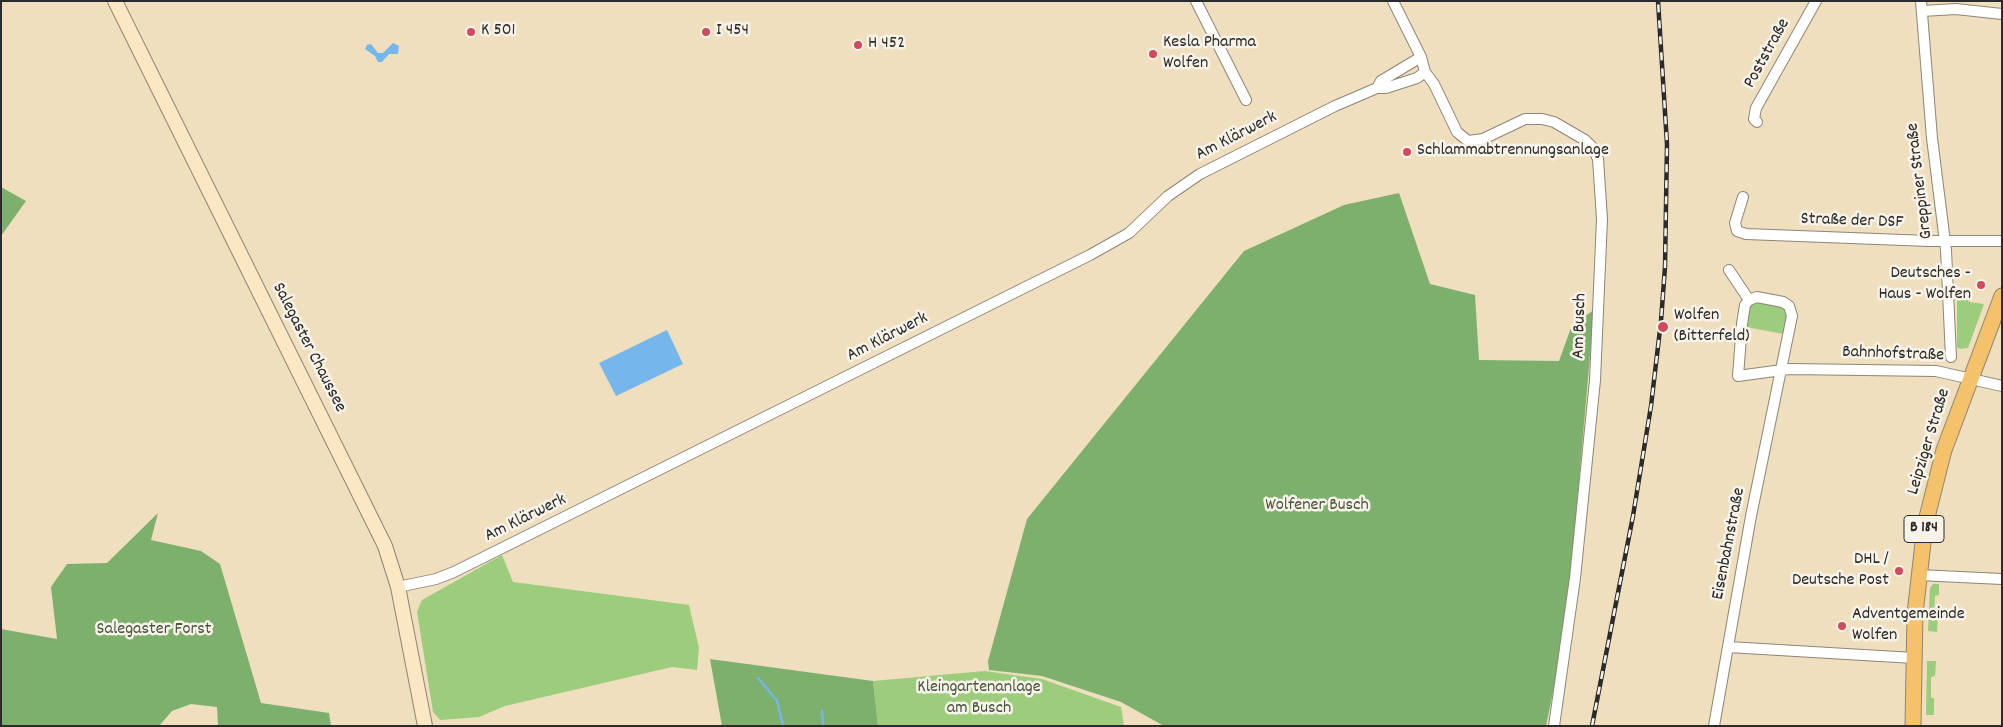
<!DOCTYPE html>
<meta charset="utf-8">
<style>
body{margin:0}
#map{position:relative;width:2003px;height:727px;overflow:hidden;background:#efdfbf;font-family:Dekko,sans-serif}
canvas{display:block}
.frame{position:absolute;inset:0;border:2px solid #2b2b2b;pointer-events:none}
</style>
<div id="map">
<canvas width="2003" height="727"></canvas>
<div class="frame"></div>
</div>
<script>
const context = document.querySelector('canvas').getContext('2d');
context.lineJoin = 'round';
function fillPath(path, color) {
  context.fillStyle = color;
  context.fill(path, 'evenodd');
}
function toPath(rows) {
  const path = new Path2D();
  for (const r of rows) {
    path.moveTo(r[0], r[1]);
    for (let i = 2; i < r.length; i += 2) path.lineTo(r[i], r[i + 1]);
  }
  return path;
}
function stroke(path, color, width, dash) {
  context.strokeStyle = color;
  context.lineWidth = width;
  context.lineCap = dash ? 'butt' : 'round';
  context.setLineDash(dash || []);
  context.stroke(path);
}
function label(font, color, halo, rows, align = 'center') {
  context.font = font + ' Dekko,sans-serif';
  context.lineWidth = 5;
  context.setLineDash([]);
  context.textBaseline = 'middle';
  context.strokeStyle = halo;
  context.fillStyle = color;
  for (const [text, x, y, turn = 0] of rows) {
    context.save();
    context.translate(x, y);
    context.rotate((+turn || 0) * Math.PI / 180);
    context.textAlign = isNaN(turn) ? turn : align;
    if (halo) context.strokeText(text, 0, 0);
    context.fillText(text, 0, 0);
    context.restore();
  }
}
fillPath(toPath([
 [1970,299,1969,302,1984,304,1968,348,1960,349,1957,347,1957,300],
 [1755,302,1783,307,1788,314,1784,334,1746,327,1749,307],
 [502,555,513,582,689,605,699,648,697,670,672,667,505,706,479,717,440,720,433,712,417,612,422,600],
 [1933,584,1939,584,1939,595,1935,596,1934,614,1938,614,1937,632,1928,631,1930,588],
 [1927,661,1936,661,1935,676,1931,677,1931,698,1934,698,1934,715,1926,715],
 [985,671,1042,679,1121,707,1124,726,878,726,873,681]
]), '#9ccd7c');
fillPath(toPath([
 [1,187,26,201,1,236],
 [1399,193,1430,284,1475,295,1479,360,1559,361,1572,325,1594,310,1566,629,1546,726,1164,726,1121,702,1042,676,989,670,988,661,1027,519,1244,251,1344,205],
 [158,513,151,540,201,551,220,564,261,703,329,713,331,726,218,726,217,707,191,704,172,711,159,726,1,726,1,629,57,639,51,587,67,564,107,563],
 [710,659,873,681,878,726,722,726]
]), '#7db06c');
fillPath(toPath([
 [393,43,399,46,398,54,389,54,382,62,378,62,375,56,365,49,367,45,371,44,378,53,383,53],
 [667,330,683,364,616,396,599,363]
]), '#75b7ea');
stroke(toPath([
 [758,678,777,701,783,726],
 [822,711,823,726]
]), '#75b7ea', 2.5);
const minor = toPath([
 [1196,1,1246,100],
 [1393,1,1421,57,1425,72],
 [1921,1,1932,138,1946,250,1951,357],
 [1922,11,1956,9,2002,14],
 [1425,72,1434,84,1457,132,1468,141,1483,139,1525,119,1542,119,1554,122,1585,140,1593,148,1598,159,1602,219,1595,380,1575,578,1554,726],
 [1377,88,1381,81,1421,57],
 [1757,122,1754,119,1756,108,1816,1],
 [1743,197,1735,223,1737,231,1746,234,1929,241,2002,241],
 [1729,270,1749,300,1745,305,1742,324,1738,376,1789,369,1936,371,2002,386],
 [1918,575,2002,579],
 [398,587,436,579,454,572,1090,255,1129,233,1168,196,1200,174,1335,106,1377,88,1386,88,1417,78,1425,72],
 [1728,647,1914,658],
 [1714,726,1751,516,1792,316,1789,306,1783,302,1757,297,1749,300]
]);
const secondary = toPath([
 [115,1,385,546,398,587,425,726]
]);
const primary = toPath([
 [1913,726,1915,614,1925,525,1944,450,2002,296]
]);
stroke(minor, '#8d8575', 12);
stroke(secondary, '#8d8575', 16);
stroke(primary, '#8d8575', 17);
stroke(minor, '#fff', 10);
stroke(secondary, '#fbe7c3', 14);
stroke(primary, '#f4c26a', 15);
const rail = toPath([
 [1592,726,1633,516,1651,406,1661,321,1665,267,1667,144,1658,1]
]);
stroke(rail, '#2b2b2b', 4.5);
stroke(rail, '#f7f3e8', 2.5, [8]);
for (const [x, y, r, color] of [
 [471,32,5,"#d1495b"],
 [706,32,5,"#d1495b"],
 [858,45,5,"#d1495b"],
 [1153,54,5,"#d1495b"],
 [1407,152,5,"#d1495b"],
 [1981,285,5,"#d1495b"],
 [1663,327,6,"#d1495b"],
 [1899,571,5,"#d1495b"],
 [1842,626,5,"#d1495b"]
]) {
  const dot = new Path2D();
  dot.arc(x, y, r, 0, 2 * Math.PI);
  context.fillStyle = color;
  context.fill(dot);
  stroke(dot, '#f7f3e8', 2);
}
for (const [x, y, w] of [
 [1924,529,40]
]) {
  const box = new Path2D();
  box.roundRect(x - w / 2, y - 13.5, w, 27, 4);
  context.fillStyle = '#f7f3e8';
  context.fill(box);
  stroke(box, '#2b2b2b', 1);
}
label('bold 16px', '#2b2b2b', null, [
 ["B 184",1924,529]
]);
label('18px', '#2b2b2b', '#f7f3e8', [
 ["K 501",481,32],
 ["I 454",716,32],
 ["Kesla Pharma",1163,44],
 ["Wolfen",1163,65],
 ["H 452",868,45],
 ["Schlammabtrennungsanlage",1417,152],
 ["Deutsches -",1971,275,"right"],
 ["Haus - Wolfen",1971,296,"right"],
 ["Wolfen",1674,317],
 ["(Bitterfeld)",1674,338],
 ["DHL /",1889,561,"right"],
 ["Deutsche Post",1889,582,"right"],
 ["Adventgemeinde",1852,616],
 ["Wolfen",1852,637]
], 'left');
label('18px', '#2b2b2b', '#f7f3e8', [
 ["Poststraße",1768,54,-61],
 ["Am Klärwerk",1237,137,-27],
 ["Greppiner Straße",1921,181,-97],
 ["Straße der DSF",1852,222,2],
 ["Am Busch",1581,326,-88],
 ["Am Klärwerk",888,338,-27],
 ["Salegaster Chaussee",308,348,63],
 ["Bahnhofstraße",1893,355,2],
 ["Leipziger Straße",1930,442,-73],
 ["Am Klärwerk",526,519,-26],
 ["Eisenbahnstraße",1730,544,-79]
]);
label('18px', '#47543f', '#f7f3e8', [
 ["Wolfener Busch",1317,507],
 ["Salegaster Forst",154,631],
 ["Kleingartenanlage",979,689],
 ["am Busch",979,710]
]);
</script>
